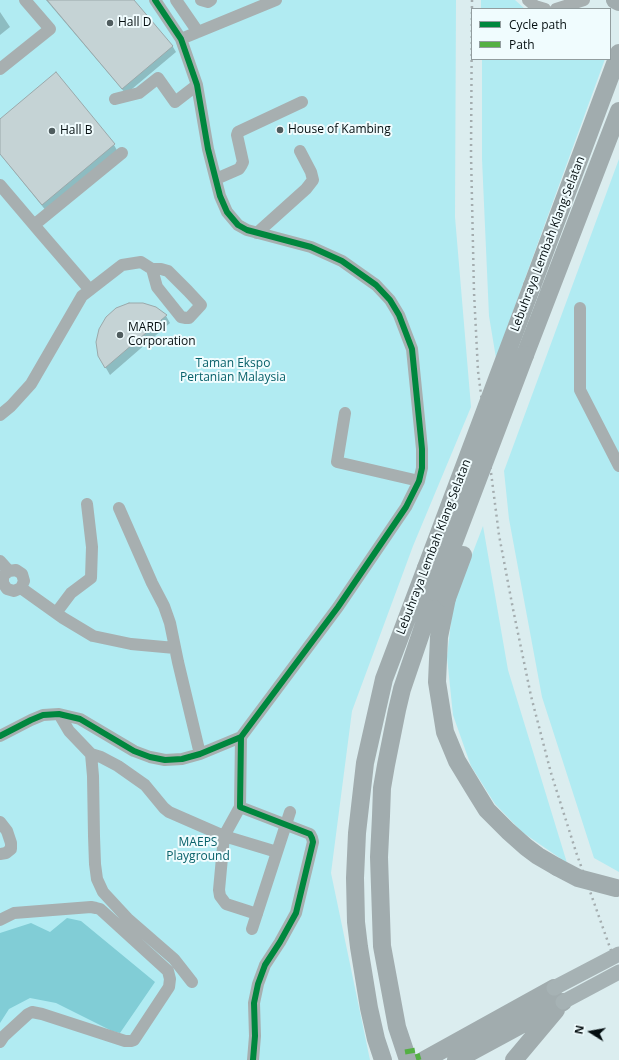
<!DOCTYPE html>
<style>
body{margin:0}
#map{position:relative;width:619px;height:1060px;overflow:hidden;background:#dbedef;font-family:"Open Sans",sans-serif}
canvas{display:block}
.legend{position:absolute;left:471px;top:8px;width:140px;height:52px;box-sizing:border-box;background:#f0fcfe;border:1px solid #929d9f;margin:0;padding:5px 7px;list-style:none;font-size:12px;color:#040e10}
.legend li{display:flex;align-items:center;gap:8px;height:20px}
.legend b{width:20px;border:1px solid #929d9f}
.north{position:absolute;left:571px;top:1012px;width:40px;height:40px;-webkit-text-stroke:3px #f0fcfe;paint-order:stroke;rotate:281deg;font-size:11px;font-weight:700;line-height:16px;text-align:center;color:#040e10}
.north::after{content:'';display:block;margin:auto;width:14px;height:18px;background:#040e10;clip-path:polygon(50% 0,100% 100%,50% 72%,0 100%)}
</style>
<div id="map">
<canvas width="619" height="1060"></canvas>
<ul class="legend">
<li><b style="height:5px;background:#00873e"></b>Cycle path</li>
<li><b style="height:5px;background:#54b044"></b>Path</li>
</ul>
<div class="north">N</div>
</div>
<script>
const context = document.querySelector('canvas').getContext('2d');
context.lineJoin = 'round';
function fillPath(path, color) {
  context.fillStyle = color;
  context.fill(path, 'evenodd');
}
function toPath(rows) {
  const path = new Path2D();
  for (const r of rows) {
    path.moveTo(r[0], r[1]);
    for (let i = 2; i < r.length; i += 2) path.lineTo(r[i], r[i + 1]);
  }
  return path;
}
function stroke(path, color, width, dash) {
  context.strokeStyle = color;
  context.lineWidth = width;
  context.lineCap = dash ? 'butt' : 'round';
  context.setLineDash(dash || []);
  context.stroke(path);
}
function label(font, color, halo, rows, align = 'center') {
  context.font = font + ' "Open Sans",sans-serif';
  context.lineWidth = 4;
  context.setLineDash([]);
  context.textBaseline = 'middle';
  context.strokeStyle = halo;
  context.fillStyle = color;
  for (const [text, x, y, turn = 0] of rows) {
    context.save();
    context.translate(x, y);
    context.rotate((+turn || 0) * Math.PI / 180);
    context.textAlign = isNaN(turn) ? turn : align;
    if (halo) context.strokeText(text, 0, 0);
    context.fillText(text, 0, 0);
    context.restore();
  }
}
fillPath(toPath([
 [0,0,456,0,455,217,471,407,413,546,352,711,331,873,370,1060,0,1060],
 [481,0,515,0,525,9,481,9],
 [482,59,605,59,496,358,489,316,482,159],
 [619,159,619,872,594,858,542,697,509,519,504,471],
 [483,526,508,670,567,863,522,832,495,804,471,766,453,715,447,657,453,604]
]), '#b1ebf2');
fillPath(toPath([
 [67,918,81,921,155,982,120,1033,112,1031,56,1003,30,998,9,1009,0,1023,0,933,31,923,50,932]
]), '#81cdd6');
fillPath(toPath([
 [46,0,133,0,173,47,176,52,126,94],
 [0,12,10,27,0,35],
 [56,74,114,145,118,152,47,212,0,154,0,120],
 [166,316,170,323,110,375,99,356]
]), '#0003');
const building = toPath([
 [47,0,134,0,173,46,122,89,47,0],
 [56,72,115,144,42,205,0,154,0,119,56,72],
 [129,303,143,303,156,307,167,315,105,368,98,356,96,342,99,329,106,317,116,308,129,303]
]);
fillPath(building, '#c5d3d5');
stroke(building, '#9ba9ab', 1);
stroke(toPath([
 [176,0,198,32],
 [201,0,208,2,211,0],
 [528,0,535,6,545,9],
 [556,9,584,0],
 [181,39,276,0],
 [0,69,50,29,25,0],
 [115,99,139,93,158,78,175,102,197,85],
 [216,179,239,169,241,166,243,162,237,135,238,132,302,102],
 [0,185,40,232,90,290],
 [34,225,122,153],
 [257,233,306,189,313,180,311,172,300,151],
 [580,308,580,390,619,466],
 [345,413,337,462,419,481],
 [0,415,11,406,31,384,82,296,122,265,141,262,152,269,157,287,181,317,186,318,189,318,201,305,188,291,168,271,161,269,152,269],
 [119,508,152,583,164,606,170,623,178,662,200,754],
 [0,561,9,571],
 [0,578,9,571,16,570,22,574,24,581,21,588,14,591,7,589,3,583,3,576],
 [21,588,63,618,93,636,131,644,175,648],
 [56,613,71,593,91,578,92,547,87,504],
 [59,714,69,731,91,754,101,757,118,766,145,785,164,808,169,812,224,836,277,852],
 [0,736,31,720,43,715,59,714,80,719,134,751,150,757,165,760,182,759,200,754,241,737,338,607,406,507,419,481,422,468,422,449,412,349,399,315,390,300,376,285,342,261,311,247,247,230,238,225,227,212,220,196,208,149,197,85,181,39,155,0],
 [241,737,240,807,310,834,312,838,313,842,296,913,280,942,265,965,258,984,254,1003,255,1036,253,1060],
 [91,754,93,776,94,836,95,864,97,879,103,892,128,919,174,959,192,982],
 [240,807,224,836,219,890,220,896,226,904,257,914],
 [0,822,7,831,11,843,11,849,6,853,0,854],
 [0,920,14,913,91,907,96,908,100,909,168,971,170,979,169,987,134,1040,131,1041,125,1041,42,1014,32,1012,28,1014,4,1036,0,1042],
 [252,929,290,812]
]), '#a7afb0', 12);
stroke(toPath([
 [615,0,619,2],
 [532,286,619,53],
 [525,355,619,111],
 [447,598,439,637,437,682,445,732,457,761,474,789,487,810,508,831,526,847,538,856,557,867],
 [383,1060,376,1039,369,1008,359,947,356,922,355,878,357,833,365,763,384,679,426,568],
 [408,1060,397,1027,382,946,379,857,381,816,382,788,386,765,397,710,402,689,435,592],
 [424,1060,554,988],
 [456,1060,563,1002],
 [514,1060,556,1010]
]), '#a1acae', 18);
stroke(toPath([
 [472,0,471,154,474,292,478,371,499,535,513,609,531,696,551,773,576,852,619,973]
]), '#a4adaf', 2.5, [2, 4]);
stroke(toPath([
 [554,988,619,954],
 [563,1002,619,972]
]), '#a6b2b4', 15);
stroke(toPath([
 [426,568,532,286],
 [435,592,525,355],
 [447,598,463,555],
 [557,867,578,878,616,888]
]), '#a1acae', 18);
stroke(toPath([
 [405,1052,416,1050,419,1060]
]), '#54b044', 5, [10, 5]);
stroke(toPath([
 [0,736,31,720,43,715,59,714,80,719,134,751,150,757,165,760,182,759,200,754,241,737,338,607,406,507,419,481,422,468,422,449,412,349,399,315,390,300,376,285,342,261,311,247,247,230,238,225,227,212,220,196,208,149,197,85,181,39,155,0],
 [241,737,240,807,310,834,312,838,313,842,296,913,280,942,265,965,258,984,254,1003,255,1036,253,1060]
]), '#00873e', 6);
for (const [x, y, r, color] of [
 [110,23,4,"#4f5c5e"],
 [280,130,4,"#4f5c5e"],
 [52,131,4,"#4f5c5e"],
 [120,335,4,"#4f5c5e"]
]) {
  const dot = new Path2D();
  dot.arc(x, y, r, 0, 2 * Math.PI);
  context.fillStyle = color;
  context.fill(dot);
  stroke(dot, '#f0fcfe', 1.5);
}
label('12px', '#040e10', '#f0fcfe', [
 ["Hall D",118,23],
 ["House of Kambing",288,130],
 ["Hall B",60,131],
 ["MARDI",128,328],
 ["Corporation",128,342]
], 'left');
label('12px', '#040e10', '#f0fcfe', [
 ["Lebuhraya Lembah Klang Selatan",548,244,-69],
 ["Lebuhraya Lembah Klang Selatan",434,547,-69]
]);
label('12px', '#08616a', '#f0fcfe', [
 ["Taman Ekspo",233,364],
 ["Pertanian Malaysia",233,378],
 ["MAEPS",198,843],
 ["Playground",198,857]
]);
</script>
